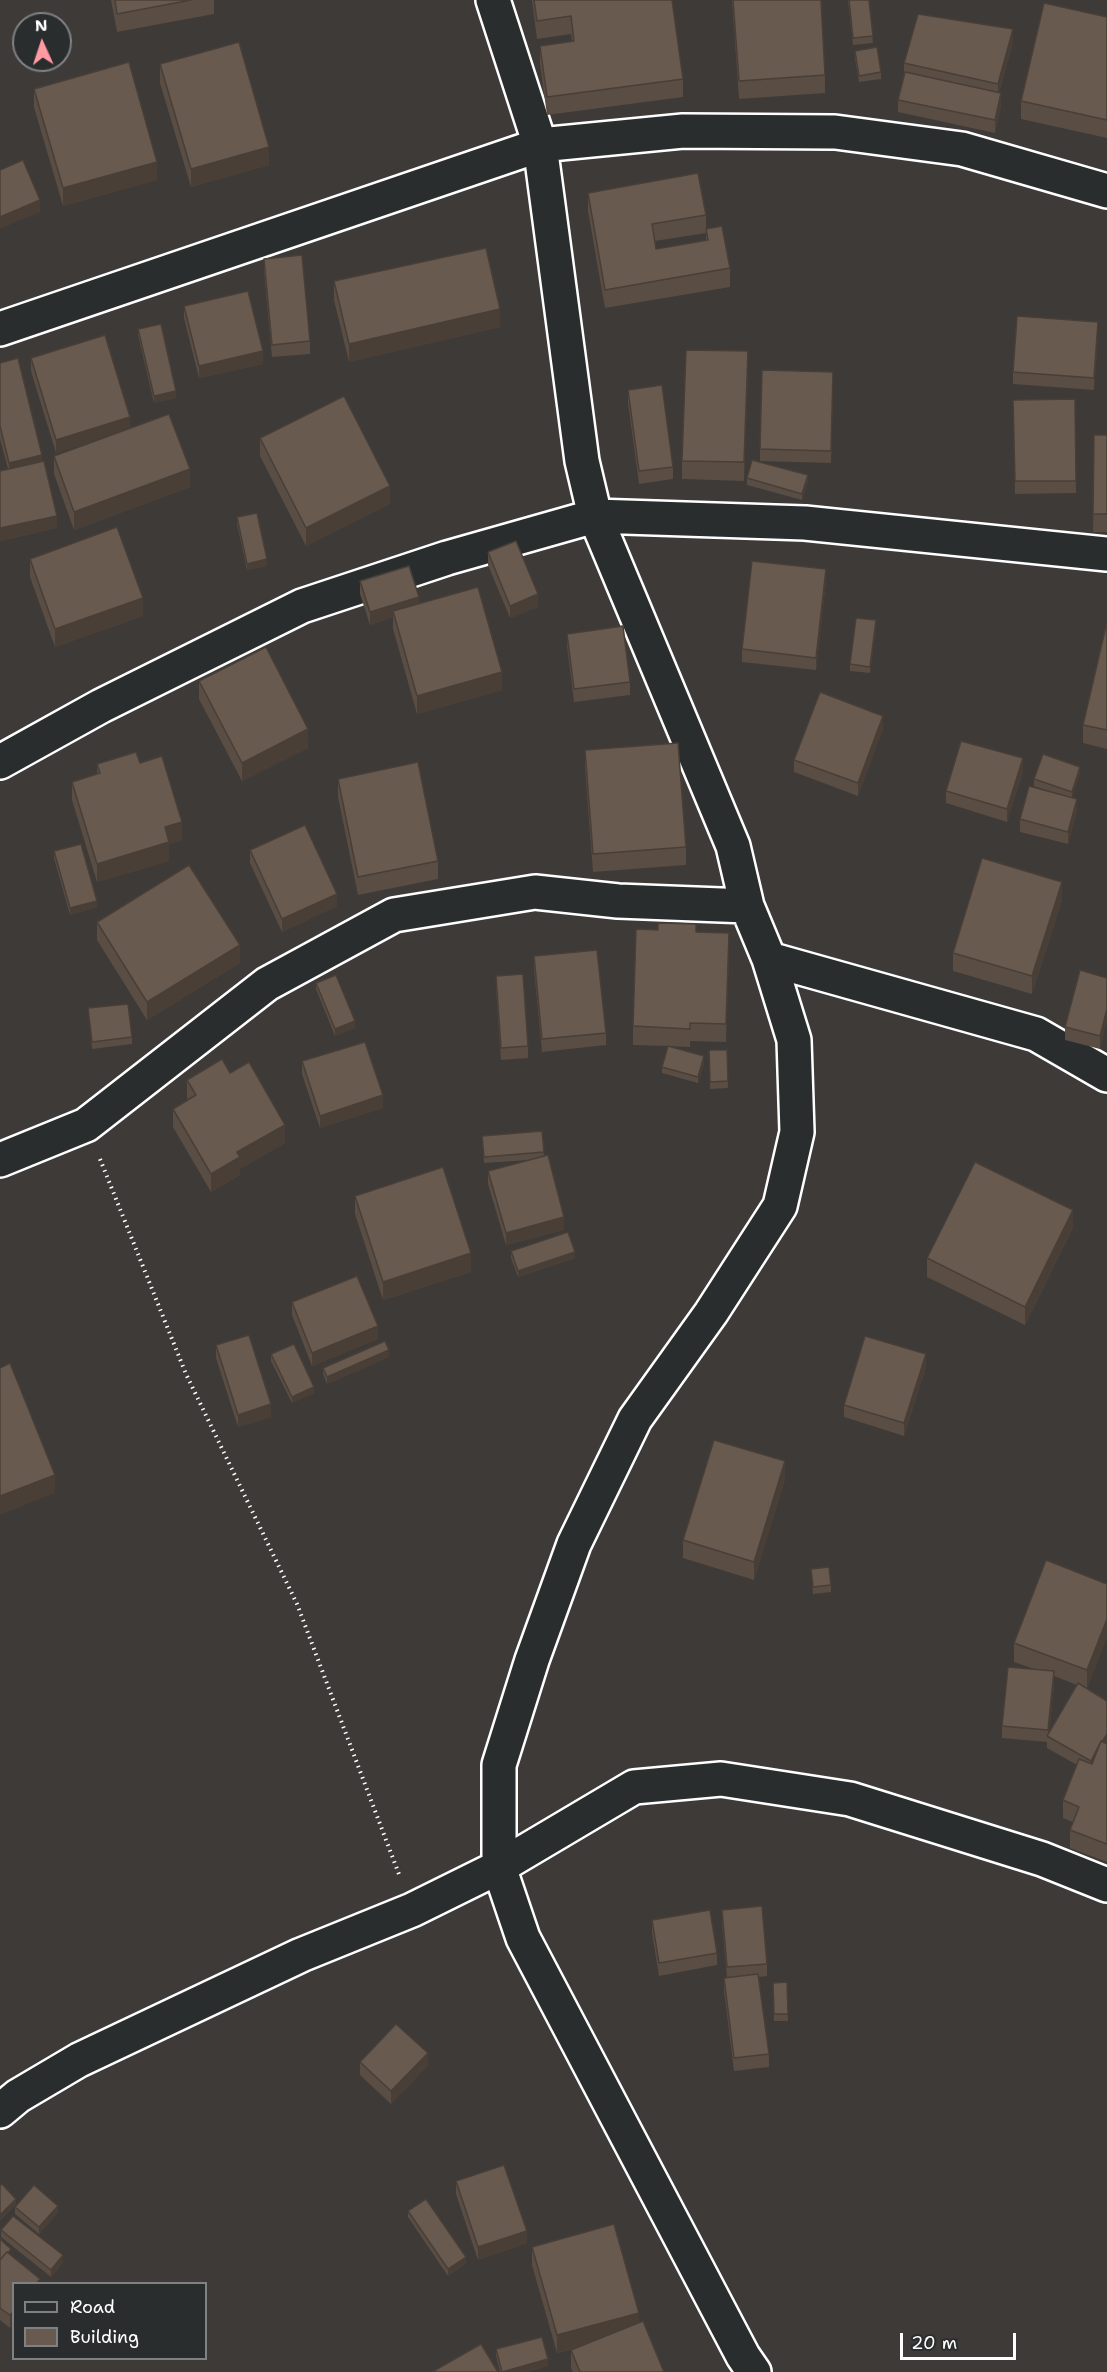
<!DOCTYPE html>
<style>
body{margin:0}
#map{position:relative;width:1107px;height:2372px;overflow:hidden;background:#3d3a38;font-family:"Shantell Sans",sans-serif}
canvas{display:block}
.legend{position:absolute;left:12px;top:2282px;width:195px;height:78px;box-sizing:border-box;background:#2a2d2e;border:2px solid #7f8182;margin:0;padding:8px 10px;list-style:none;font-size:18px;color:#fff}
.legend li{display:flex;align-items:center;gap:12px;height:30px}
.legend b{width:30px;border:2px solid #7f8182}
.north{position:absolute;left:12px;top:12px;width:60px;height:60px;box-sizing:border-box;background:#2a2d2e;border:2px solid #7f8182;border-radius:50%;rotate:357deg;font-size:16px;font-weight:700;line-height:24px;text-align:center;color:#fff}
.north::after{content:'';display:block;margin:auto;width:21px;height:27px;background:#ff9aa2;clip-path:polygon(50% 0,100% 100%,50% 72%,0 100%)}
.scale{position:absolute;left:900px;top:2333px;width:116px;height:27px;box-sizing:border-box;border:3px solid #fff;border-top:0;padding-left:8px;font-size:18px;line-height:21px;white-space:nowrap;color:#fff;-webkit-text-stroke:4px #2a2d2e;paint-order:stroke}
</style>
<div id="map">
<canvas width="1107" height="2372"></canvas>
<ul class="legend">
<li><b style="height:8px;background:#2a2d2e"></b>Road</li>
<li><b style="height:16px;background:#685a4f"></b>Building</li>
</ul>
<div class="north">N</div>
<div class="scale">20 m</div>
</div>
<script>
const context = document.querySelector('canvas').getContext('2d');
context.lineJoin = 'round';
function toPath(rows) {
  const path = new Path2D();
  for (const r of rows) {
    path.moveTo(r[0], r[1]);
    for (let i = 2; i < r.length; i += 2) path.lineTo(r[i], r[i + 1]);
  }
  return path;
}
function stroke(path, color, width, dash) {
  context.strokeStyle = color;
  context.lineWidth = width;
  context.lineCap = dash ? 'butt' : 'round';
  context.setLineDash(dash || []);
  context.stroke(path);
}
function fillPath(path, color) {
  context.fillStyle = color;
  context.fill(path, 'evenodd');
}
const street = toPath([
 [493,0,540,145,582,461,595,516,733,846,747,906,769,959,794,1040,797,1132,780,1206,711,1313,635,1419,574,1544,532,1660,499,1765,499,1867,523,1938,743,2356,754,2372],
 [0,329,540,145,683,131,835,132,962,149,1107,191],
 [0,762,101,706,302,606,447,558,595,516,805,523,1107,554],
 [769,959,1036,1034,1107,1075],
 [0,1160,86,1125,267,984,394,915,535,892,618,901,747,906],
 [0,2111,18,2096,79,2060,301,1955,412,1910,499,1867,634,1787,721,1779,850,1799,1042,1859,1107,1885]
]);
stroke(street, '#fff', 38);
stroke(toPath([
 [100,1159,186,1374,297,1604,400,1877]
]), '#fff', 4, [1.5, 4.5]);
stroke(street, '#2a2d2e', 33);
fillPath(toPath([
 [111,0,214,0,214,14,117,32],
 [532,0,672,0,683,79,683,97,547,115,540,64,540,46,572,41,571,34,537,39],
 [732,0,821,0,825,75,825,93,739,99],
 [848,0,869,0,873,43,853,45],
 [1107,17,1107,138,1021,119,1021,101],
 [1013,42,999,93,1001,106,995,133,898,112,898,100,904,74,904,63],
 [855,51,881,72,881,79,859,82,855,58],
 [160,64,269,165,191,187,160,83],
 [34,89,157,180,63,206,34,107],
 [588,193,706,215,706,233,655,241,656,249,706,240,706,229,730,268,730,287,605,308,588,211],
 [264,259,310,341,310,354,272,357,264,271],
 [334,281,500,327,349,362,334,300],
 [184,306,263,364,199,378,184,318],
 [138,329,176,398,154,403,138,335],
 [1098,335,1094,390,1013,384,1013,372],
 [31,358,130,428,190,487,74,530,54,474,54,456,112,435,56,453,31,371],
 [0,363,42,462,57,528,0,541,0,471,8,469,0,439],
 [748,370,744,481,682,479,682,461],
 [833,385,831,463,760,461,760,449],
 [628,390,673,467,673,479,639,484,628,403],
 [1075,399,1076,493,1015,494,1013,400],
 [1094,435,1107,435,1107,532,1093,532],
 [260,438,390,504,306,546,260,456],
 [747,478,808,481,802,500,747,485],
 [237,517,267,566,247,570,237,524],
 [488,552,538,607,510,618,488,565],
 [30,559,143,616,55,647,30,577],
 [360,581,419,604,502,690,417,714,393,629,393,617,370,625,360,594],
 [826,582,816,670,742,662,742,649],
 [1107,622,1107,749,1083,743,1083,725],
 [876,627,870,673,850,671,850,664],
 [567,634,630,682,630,695,574,702,567,646],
 [199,681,308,748,242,781,199,699],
 [883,729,858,796,794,772,794,760],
 [585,750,686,847,686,865,593,872,585,768],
 [140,763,182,840,169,844,169,861,97,882,72,800,72,782,97,774,97,764],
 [1023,771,1007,822,946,803,946,791],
 [1080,773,1072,797,1077,811,1068,844,1020,832,1020,819,1055,793,1034,786,1034,779],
 [338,779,438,861,438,879,358,895,338,797],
 [250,850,337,906,282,932,250,863],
 [54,851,97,907,70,915,54,858],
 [1062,900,1032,994,953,971,953,953],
 [97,922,240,963,147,1020,97,940],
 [696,932,729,951,726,1042,690,1041,690,1047,668,1046,704,1063,698,1083,662,1073,662,1067,668,1046,633,1045,633,1026],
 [534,956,606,1033,606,1045,542,1052,534,969],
 [496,976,528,1046,528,1058,501,1060,496,988],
 [1107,978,1100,1049,1065,1040,1065,1027],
 [316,983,355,1028,335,1036,316,989],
 [88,1008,132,1037,132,1044,92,1049],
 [709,1050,727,1050,728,1088,710,1089],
 [302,1061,383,1108,320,1128,302,1074],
 [230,1073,285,1143,240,1169,240,1175,211,1192,173,1127,173,1109,188,1100,187,1098,187,1080],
 [542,1131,544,1156,564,1230,506,1245,488,1184,488,1171,529,1160,484,1163,482,1136],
 [355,1196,471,1272,383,1300,355,1214],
 [1073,1228,1025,1325,927,1277,927,1258],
 [511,1251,575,1258,518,1277,511,1258],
 [292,1302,378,1339,312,1366,292,1315],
 [216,1345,271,1417,238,1427,216,1358],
 [271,1354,314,1393,292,1403,271,1361],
 [389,1357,327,1384,323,1374,323,1368],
 [926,1367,904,1436,844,1417,844,1405],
 [785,1479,754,1580,683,1558,683,1540],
 [811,1569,831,1585,831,1592,813,1594],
 [1107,1584,1107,1637,1087,1688,1084,1687,1107,1701,1107,1862,1070,1848,1070,1830,1073,1822,1063,1818,1063,1800,1077,1765,1047,1748,1047,1742,1002,1738,1002,1726,1037,1670,1014,1662,1014,1643],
 [1054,1676,1077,1685,1049,1732,1054,1684],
 [722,1910,767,1964,767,1976,759,1977,769,2054,769,2067,734,2071,724,1991,724,1978,727,1978,722,1922],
 [652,1920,717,1953,717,1965,659,1976,652,1933],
 [787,1982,788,2021,774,2021,773,1983],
 [360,2062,428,2065,391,2104,360,2075],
 [456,2181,527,2243,478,2260,456,2194],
 [15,2207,58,2212,39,2234,15,2214],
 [408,2211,466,2263,448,2276,408,2217],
 [1,2230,63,2262,51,2277,1,2237],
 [0,2239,11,2256,40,2283,10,2328,0,2320],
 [532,2247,639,2322,664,2372,573,2372,571,2368,571,2350,574,2349,557,2353,532,2265],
 [496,2349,548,2366,526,2372,500,2372,496,2356]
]), '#594d44');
fillPath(toPath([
 [1013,29,1013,42,998,96,998,84],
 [1001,93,1001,106,995,133,995,120],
 [269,147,269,165,191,187,191,169],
 [157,162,157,180,63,206,63,188],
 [40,200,40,212,0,229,0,217],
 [500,309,500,327,349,362,349,344],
 [1098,322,1098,335,1094,390,1094,378],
 [263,351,263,364,199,378,199,366],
 [748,351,748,370,744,481,744,462],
 [176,391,176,398,154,403,154,396],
 [130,417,130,429,56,453,56,440],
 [42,455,42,467,9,476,9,463],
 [190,469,190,487,74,530,74,512],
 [808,475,808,481,802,500,802,494],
 [390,486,390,504,306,546,306,528],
 [57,516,57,528,0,541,0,528],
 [267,559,267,566,247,570,247,564],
 [826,569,826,582,816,670,816,658],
 [538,594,538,607,510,618,510,606],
 [419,597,419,609,393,611,393,617,370,625,370,612],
 [143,598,143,616,55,647,55,629],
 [876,620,876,627,870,673,870,667],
 [502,672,502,690,417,714,417,696],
 [883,716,883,729,858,796,858,783],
 [308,729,308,748,242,781,242,763],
 [1023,758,1023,771,1007,822,1007,809],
 [1080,767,1080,773,1072,799,1072,792],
 [1077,799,1077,811,1068,844,1068,832],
 [182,822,182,840,169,844,169,861,97,882,97,864,165,827],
 [1062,882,1062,900,1032,994,1032,976],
 [337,894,337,906,282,932,282,919],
 [97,901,97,907,70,915,70,908],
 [729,933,729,951,726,1042,726,1024],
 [240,945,240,963,147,1020,147,1002],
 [1107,1009,1107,1022,1100,1049,1100,1036],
 [355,1021,355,1028,335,1036,335,1029],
 [704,1056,704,1063,698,1083,698,1077],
 [383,1095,383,1108,320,1128,320,1116],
 [285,1125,285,1143,240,1169,240,1175,211,1192,211,1174,237,1152],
 [1073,1210,1073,1228,1025,1325,1025,1307],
 [564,1217,564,1230,506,1245,506,1233],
 [575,1252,575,1258,518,1277,518,1271],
 [471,1253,471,1272,383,1300,383,1282],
 [378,1326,378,1339,312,1366,312,1353],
 [389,1350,389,1357,327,1384,327,1377],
 [926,1354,926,1367,904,1436,904,1423],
 [314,1387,314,1393,292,1403,292,1397],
 [271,1404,271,1417,238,1427,238,1415],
 [785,1461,785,1479,754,1580,754,1562],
 [55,1475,55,1493,0,1515,0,1496],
 [1107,1619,1107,1637,1087,1688,1087,1670],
 [1054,1671,1054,1684,1049,1737,1048,1730],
 [1107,1734,1107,1747,1091,1773,1091,1761],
 [428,2053,428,2065,391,2104,391,2091],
 [16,2199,16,2205,0,2221,0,2215],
 [58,2206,58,2212,39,2234,39,2227],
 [527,2231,527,2243,478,2260,478,2247],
 [63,2255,63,2262,51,2277,51,2270],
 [466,2257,466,2263,448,2276,448,2269],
 [14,2311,14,2324,10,2328,10,2315],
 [639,2313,639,2331,557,2353,557,2335],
 [548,2359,548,2366,526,2372,502,2372]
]), '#493f37');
const building = toPath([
 [115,0,191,0,117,14,115,0],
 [534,0,672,0,683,79,547,97,540,46,574,41,571,16,537,21,534,0],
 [733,0,821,0,825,75,739,81,733,0],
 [849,0,869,0,873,36,853,38,849,0],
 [1044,3,1107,17,1107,120,1021,101,1044,3],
 [918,14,1013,29,998,84,904,63,918,14],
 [239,42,269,147,191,169,160,64,239,42],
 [877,47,881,72,859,76,855,51,877,47],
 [129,62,157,162,63,188,34,89,129,62],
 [905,72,1001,93,995,120,898,100,905,72],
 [23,160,40,200,0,217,0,170,23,160],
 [698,173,706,215,652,224,656,249,708,240,706,229,722,226,730,268,605,290,588,193,698,173],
 [486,248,500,309,349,344,334,281,486,248],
 [302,255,310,341,272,345,264,259,302,255],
 [248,291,263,351,199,366,184,306,248,291],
 [1017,316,1098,322,1094,378,1013,372,1017,316],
 [161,324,176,391,154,396,138,329,161,324],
 [105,335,130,417,56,440,31,358,105,335],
 [686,350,748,351,744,462,682,461,686,350],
 [18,358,42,455,9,463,0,426,0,363,18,358],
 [762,370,833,372,831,451,760,449,762,370],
 [662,385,673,467,639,471,628,390,662,385],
 [344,396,390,486,306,528,260,438,344,396],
 [1075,399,1076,481,1015,481,1013,400,1075,399],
 [169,414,190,469,74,512,54,456,169,414],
 [1094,435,1107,435,1107,514,1093,514,1094,435],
 [752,460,808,475,802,494,747,478,752,460],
 [44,461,57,516,0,528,0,471,44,461],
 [257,513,267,559,247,564,237,517,257,513],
 [117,527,143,598,55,629,30,559,117,527],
 [516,541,538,594,510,606,488,552,516,541],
 [752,561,826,569,816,658,742,649,752,561],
 [409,566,419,597,370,612,360,581,409,566],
 [478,587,502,672,417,696,393,611,478,587],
 [856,618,876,620,870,667,850,664,856,618],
 [1107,622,1107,730,1083,725,1107,622],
 [623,626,630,682,574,689,567,634,623,626],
 [266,647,308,729,242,763,199,681,266,647],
 [820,692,883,716,858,783,794,760,820,692],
 [961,741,1023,758,1007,809,946,791,961,741],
 [678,743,686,847,593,854,585,750,678,743],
 [136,752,140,763,162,756,182,822,165,827,169,842,97,864,72,782,100,773,97,764,136,752],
 [1043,754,1080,767,1072,792,1034,779,1043,754],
 [418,762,438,861,358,877,338,779,418,762],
 [1029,786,1077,799,1068,832,1020,819,1029,786],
 [305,825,337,894,282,919,250,850,305,825],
 [81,844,97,901,70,908,54,851,81,844],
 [982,858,1062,882,1032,976,953,953,982,858],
 [189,865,240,945,147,1002,97,922,189,865],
 [658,923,696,924,696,932,729,933,726,1024,690,1023,690,1029,633,1026,636,929,658,930,658,923],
 [597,950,606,1033,542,1039,534,956,597,950],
 [1080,970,1107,978,1107,1009,1100,1036,1065,1027,1080,970],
 [523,974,528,1046,501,1048,496,976,523,974],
 [336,975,355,1021,335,1029,316,983,336,975],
 [128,1004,132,1037,92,1042,88,1008,128,1004],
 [365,1042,383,1095,320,1116,302,1061,365,1042],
 [668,1046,704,1056,698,1077,662,1067,668,1046],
 [709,1050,727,1050,728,1081,710,1082,709,1050],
 [222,1059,230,1073,249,1062,285,1125,237,1152,240,1157,211,1174,173,1109,196,1095,187,1080,222,1059],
 [542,1131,544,1152,484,1157,482,1136,542,1131],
 [548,1155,564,1217,506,1233,488,1171,548,1155],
 [975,1162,1073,1210,1025,1307,927,1258,975,1162],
 [443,1167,471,1253,383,1282,355,1196,443,1167],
 [568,1232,575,1252,518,1271,511,1251,568,1232],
 [357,1276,378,1326,312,1353,292,1302,357,1276],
 [249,1335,271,1404,238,1415,216,1345,249,1335],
 [865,1336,926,1354,904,1423,844,1405,865,1336],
 [385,1341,389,1350,327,1377,323,1368,385,1341],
 [294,1344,314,1387,292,1397,271,1354,294,1344],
 [10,1363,55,1475,0,1496,0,1368,10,1363],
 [714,1440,785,1461,754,1562,683,1540,714,1440],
 [1046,1560,1107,1584,1107,1619,1087,1670,1014,1643,1046,1560],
 [829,1567,831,1585,813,1587,811,1569,829,1567],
 [1008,1667,1054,1671,1048,1730,1002,1726,1008,1667],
 [1078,1683,1107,1701,1107,1734,1102,1742,1101,1741,1091,1761,1047,1736,1078,1683],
 [1101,1741,1107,1744,1107,1844,1070,1830,1079,1807,1063,1800,1079,1759,1092,1764,1101,1741],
 [762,1906,767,1964,727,1967,722,1910,762,1906],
 [710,1910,717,1953,659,1963,652,1920,710,1910],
 [758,1974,769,2054,734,2058,724,1978,758,1974],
 [787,1982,788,2014,774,2014,773,1983,787,1982],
 [396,2024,428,2053,391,2091,360,2062,396,2024],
 [504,2165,527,2231,478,2247,456,2181,504,2165],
 [2,2184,16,2199,0,2215,0,2186,2,2184],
 [34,2185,58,2206,39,2227,15,2207,34,2185],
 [426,2199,466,2257,448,2269,408,2211,426,2199],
 [13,2216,63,2255,51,2270,1,2230,13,2216],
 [614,2224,639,2313,557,2335,532,2247,614,2224],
 [0,2239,11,2249,8,2253,7,2252,0,2260,0,2239],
 [7,2252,40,2279,37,2283,14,2283,14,2311,10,2315,0,2308,0,2260,7,2252],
 [643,2321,664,2372,580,2372,571,2350,643,2321],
 [542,2337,548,2359,502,2372,496,2349,542,2337],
 [481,2344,498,2372,432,2372,481,2344]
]);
fillPath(building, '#685a4f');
stroke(building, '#493f37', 1.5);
</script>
